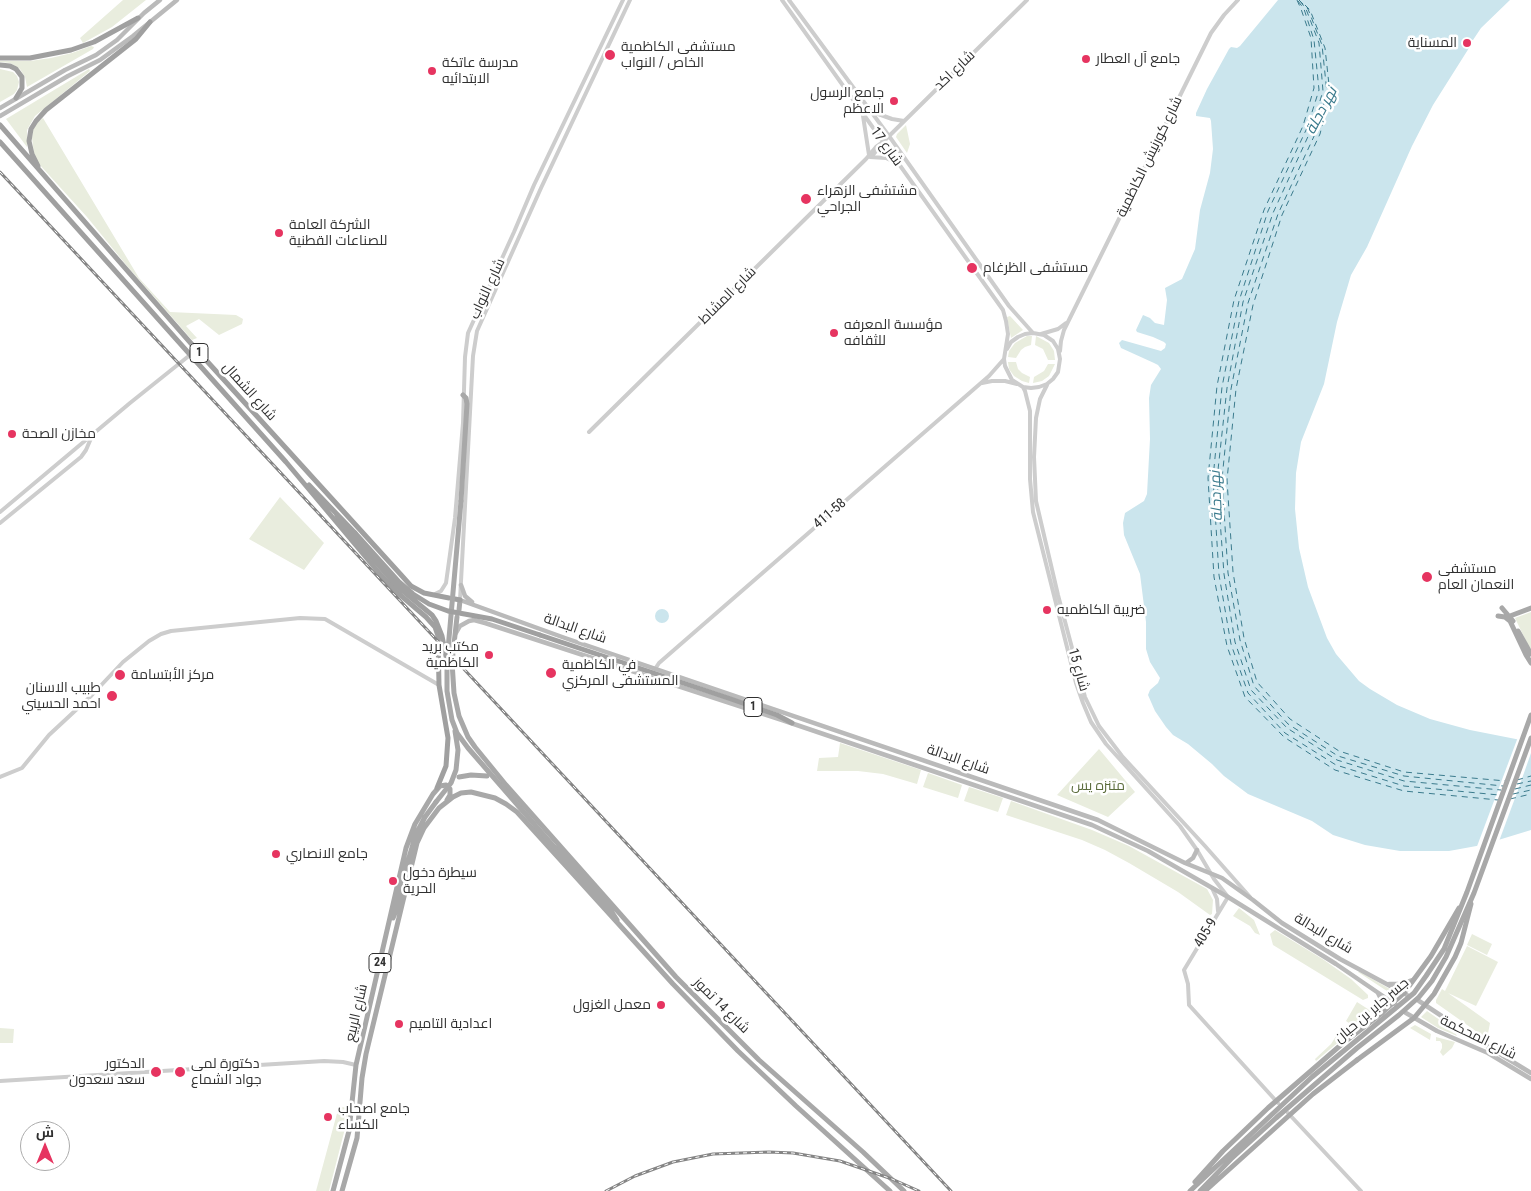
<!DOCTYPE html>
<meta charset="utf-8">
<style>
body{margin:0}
#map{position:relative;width:1531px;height:1191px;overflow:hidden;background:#fff;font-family:"Roboto Condensed",Cairo,sans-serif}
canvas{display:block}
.north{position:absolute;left:20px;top:1121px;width:50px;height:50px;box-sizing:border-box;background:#fff;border:1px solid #acacac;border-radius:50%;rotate:0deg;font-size:14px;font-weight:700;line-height:20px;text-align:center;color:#303030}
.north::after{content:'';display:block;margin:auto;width:18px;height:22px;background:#e63460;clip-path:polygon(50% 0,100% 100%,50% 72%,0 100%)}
</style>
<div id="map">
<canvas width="1531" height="1191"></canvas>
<div class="north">ش</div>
</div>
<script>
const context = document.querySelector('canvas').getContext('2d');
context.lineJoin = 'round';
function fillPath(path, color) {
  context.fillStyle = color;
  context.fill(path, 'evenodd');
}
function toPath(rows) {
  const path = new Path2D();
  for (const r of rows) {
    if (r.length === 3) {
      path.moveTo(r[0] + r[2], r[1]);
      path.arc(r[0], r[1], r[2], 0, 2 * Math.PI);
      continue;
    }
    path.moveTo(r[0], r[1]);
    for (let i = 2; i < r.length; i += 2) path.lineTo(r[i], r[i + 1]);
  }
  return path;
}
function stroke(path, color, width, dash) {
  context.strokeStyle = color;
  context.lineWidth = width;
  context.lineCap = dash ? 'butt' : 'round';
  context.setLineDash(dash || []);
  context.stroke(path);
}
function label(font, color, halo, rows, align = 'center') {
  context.font = font + ' "Roboto Condensed",Cairo,sans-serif';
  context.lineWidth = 5;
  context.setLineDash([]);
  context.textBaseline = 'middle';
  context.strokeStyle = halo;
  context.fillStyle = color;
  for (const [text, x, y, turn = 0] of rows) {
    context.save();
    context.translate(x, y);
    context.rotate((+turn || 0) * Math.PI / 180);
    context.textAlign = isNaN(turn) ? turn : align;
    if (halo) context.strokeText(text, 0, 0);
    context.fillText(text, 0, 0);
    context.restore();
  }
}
fillPath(toPath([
 [123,0,146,0,112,27,83,43,80,38],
 [91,46,94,47,93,49,27,87,25,77,20,69,10,63,0,62,0,61,30,61,51,58,72,53],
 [0,69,13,72,17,76,19,82,17,90,14,94,0,102],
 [89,69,90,71,35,116,27,130,27,147,6,119],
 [43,118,139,278,170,312,236,315,243,319,242,324,219,335,199,319,186,326,197,338,192,340,127,266,87,217,39,164,34,154,32,138,33,130,37,123],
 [906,125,910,144,907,153,896,137,897,134],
 [1010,316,1023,330,1011,338,1007,317],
 [1027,336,1032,336,1031,345,1025,347,1021,350,1016,358,1008,357,1009,351,1015,343],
 [1036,336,1049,343,1054,351,1055,360,1048,360,1043,349,1035,345],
 [1008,362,1016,362,1018,369,1022,373,1030,377,1029,383,1022,381,1014,376,1009,369],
 [1048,364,1055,364,1049,376,1042,381,1033,383,1034,377,1044,371],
 [280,497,324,543,304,570,249,539],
 [1531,612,1531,649,1527,643,1515,618],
 [840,743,921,770,917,784,883,774,858,771,817,771,819,758,838,757],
 [1099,749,1135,792,1108,817,1057,795],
 [928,773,962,785,958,798,923,787],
 [969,787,1003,798,998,812,964,801],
 [1011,801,1092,830,1129,846,1207,889,1213,900,1212,914,1210,915,1178,892,1129,863,1105,850,1082,840,1006,815],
 [1239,908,1254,920,1260,935,1255,933,1250,926,1233,916],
 [1275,930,1324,960,1351,979,1368,995,1368,998,1363,1000,1273,945,1270,934],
 [1472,934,1492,944,1487,955,1467,945],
 [1467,946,1498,962,1476,1006,1448,993,1490,1023,1487,1039,1436,1003,1436,1000,1442,989,1445,991],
 [1358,972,1360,972,1397,993,1393,995],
 [1357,1002,1371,1011,1353,1026,1346,1021],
 [1427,1011,1454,1030,1457,1036,1438,1028,1421,1017],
 [1415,1025,1431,1034,1430,1040,1410,1028],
 [1342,1027,1347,1030,1347,1035,1316,1061,1315,1059,1331,1044],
 [0,1028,14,1029,13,1043,0,1043],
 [1436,1037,1455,1042,1452,1048,1443,1056,1440,1052,1442,1048,1442,1044,1440,1041,1436,1041],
 [339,1106,350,1109,329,1191,316,1191]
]), '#e9edde');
fillPath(toPath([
 [1278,0,1510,0,1481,28,1473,40,1469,39,1465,41,1465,45,1469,48,1433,105,1412,146,1367,247,1351,275,1337,322,1324,384,1301,442,1296,473,1295,509,1299,548,1308,587,1327,638,1336,654,1359,681,1370,689,1397,705,1430,719,1470,730,1531,742,1531,830,1482,845,1449,851,1400,851,1365,845,1333,835,1312,821,1248,794,1224,776,1212,764,1188,744,1173,735,1166,727,1155,711,1148,695,1150,690,1158,683,1160,678,1150,662,1146,649,1146,622,1140,574,1124,535,1123,523,1125,513,1144,501,1147,494,1150,439,1149,398,1151,385,1161,369,1158,365,1154,363,1121,348,1119,343,1122,340,1161,351,1165,348,1166,344,1164,342,1153,337,1137,332,1136,330,1143,315,1150,318,1155,323,1164,325,1167,300,1165,288,1182,279,1195,249,1200,210,1210,173,1213,149,1211,121,1210,118,1196,116,1196,113,1207,89,1229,49,1231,47,1237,48,1240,46],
 [662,616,7]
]), '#cbe5ed');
fillPath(toPath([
 [1518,737,1531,739,1531,753,1518,790,1498,844,1476,849]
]), '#fff');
stroke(toPath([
 [1297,0,1301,9,1311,38,1314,88,1303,126,1264,210,1234,300,1217,386,1208,478,1214,577,1227,646,1245,697,1284,737,1335,770,1404,791,1498,800],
 [1299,0,1308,9,1322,45,1327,93,1316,132,1278,214,1248,303,1231,389,1222,479,1228,573,1240,640,1254,686,1288,724,1338,756,1404,776,1503,786],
 [1298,1,1304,9,1314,40,1319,90,1307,128,1268,211,1239,301,1222,387,1213,478,1219,575,1231,644,1248,693,1285,733,1336,765,1404,786,1499,795],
 [1300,1,1306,9,1319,43,1323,91,1311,130,1273,213,1243,302,1227,388,1217,479,1224,574,1235,642,1251,690,1287,728,1337,760,1404,781,1501,790],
 [1305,5,1310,10,1325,48,1330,94,1320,134,1282,215,1253,305,1236,389,1227,480,1233,572,1244,638,1257,682,1290,719,1339,751,1404,772,1506,781],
 [1517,780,1531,776],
 [1517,784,1531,781],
 [1515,789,1531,785],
 [1513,794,1531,790],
 [1510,799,1531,794]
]), '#3b7b8d', 1, [6, 5]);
stroke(toPath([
 [782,0,1003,310,1006,321,1008,334,1004,359,1005,366,1012,380,1023,387,1031,388,1039,387,1047,384,1053,379,1058,372,1060,359,1058,349,1053,341,1044,335,1033,333,1025,334,1018,337,1011,342,1007,349],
 [789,0,889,136,1009,306,1033,333],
 [870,111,892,119,904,121],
 [863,116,869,155],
 [872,156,882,144],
 [870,157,886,158,897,163],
 [1041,334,1058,329,1066,323],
 [1060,351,1061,341,1064,330,1211,33,1224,15,1238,0],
 [982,383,992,381,1005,381,1017,384],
 [1047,385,1040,399,1036,418,1034,457,1036,501,1058,595,1085,697,1099,726,1122,756,1205,846,1250,897],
 [1023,387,1025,391,1030,411,1030,479,1033,512,1076,683,1083,703,1091,722,1106,744,1180,826,1197,850,1214,879,1228,897,1184,970,1188,984,1189,1005,1278,1103],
 [589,432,866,159,876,147,883,142,1027,0],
 [0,512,130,403,190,355],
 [0,523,81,457,86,450,92,436],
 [435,594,441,591,446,583,455,518,463,423,465,357,468,333,514,232,534,185,623,0],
 [460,600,473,356,477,331,541,188,630,0],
 [655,669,659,663,989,376,1004,359],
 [0,777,22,768,49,735,91,696,123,662,149,641,161,634,171,631,300,618,325,619,439,685],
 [1212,888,1217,899,1218,911],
 [0,1081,324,1061,343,1062,356,1065],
 [1288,1113,1361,1191]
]), '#cdcdcd', 4);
stroke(toPath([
 [0,108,65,70,96,55,117,40,144,13,160,0],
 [0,116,68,76,100,60,133,36,177,0],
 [461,585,465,596,472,602],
 [460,600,565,638,1098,820,1185,863,1222,878,1253,900,1282,923,1340,959,1407,995],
 [456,633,460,626,469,621,474,620,485,623,782,720,1092,825,1148,851,1228,897,1336,964,1396,1005],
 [1186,863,1193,858,1197,850],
 [1389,984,1401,984,1413,980],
 [1378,993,1383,1003,1382,1013],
 [1419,1001,1490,1048,1531,1073],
 [1406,1013,1437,1031,1488,1053,1531,1079]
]), '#bababa', 4.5);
stroke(toPath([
 [461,501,467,404,466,398,463,395],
 [1502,608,1513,621],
 [459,610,460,600],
 [1498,616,1505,617,1510,621,1526,655,1531,663],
 [1510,616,1531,608],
 [457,617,452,662,454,693,459,716,468,737,475,747,506,785,676,977,759,1060,863,1152,904,1191],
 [1518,631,1531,654],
 [459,777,471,775,487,776],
 [447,800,450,795,450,789],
 [555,848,608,906,617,920],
 [393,918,397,908,408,861,416,834,425,817,436,802],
 [1342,1044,1382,1013,1404,993,1431,956,1459,908],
 [1357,1060,1414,1018,1434,994,1455,957,1461,943,1471,904],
 [333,1191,349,1131,356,1065,406,848,415,824,433,794,440,786,446,785],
 [342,1191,357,1138,362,1078,366,1054,417,843,424,828,439,808,453,797,461,793,471,792,495,798,506,804,517,812,673,984,738,1051,796,1106,890,1191]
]), '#a8a8a8', 5);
stroke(toPath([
 [0,58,30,58,71,50,94,42,138,18],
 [0,65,10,66,16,69,22,77,22,88,16,98],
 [0,125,195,348,403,577,411,586,424,593,449,598],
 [0,142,286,462,380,574,399,594,426,617,435,627,438,636,439,685,448,738,446,766,437,788],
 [38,166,32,154,29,141,31,129,36,121,46,110,136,39,150,22],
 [309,485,355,533],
 [455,599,460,600],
 [540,635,731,699,777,715,792,723]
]), '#a0a0a0', 5);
const rail = toPath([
 [0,172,951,1191],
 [606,1191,635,1176,673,1162,713,1154,769,1152,793,1153,840,1161,892,1179,919,1191]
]);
stroke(rail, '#858585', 3);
stroke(rail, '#fff', 1, [4]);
stroke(toPath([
 [461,501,447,661,447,691,452,720,457,733,468,748,555,848],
 [436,802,451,783,456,770,458,750,455,731],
 [1195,1182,1223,1151,1268,1108,1342,1044],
 [1190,1191,1312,1077,1414,993,1426,976,1444,949,1467,892,1531,715],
 [1200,1191,1231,1159,1276,1118,1357,1048,1399,1015,1419,997,1432,981,1446,957,1474,893,1531,738],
 [1205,1191,1313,1094,1357,1060]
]), '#a8a8a8', 5);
stroke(toPath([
 [337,516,348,531,398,587,432,615,436,621,442,636,447,661],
 [355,533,399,582,413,594,429,604,448,611,492,619,540,635]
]), '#a0a0a0', 5);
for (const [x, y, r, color] of [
 [1467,43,5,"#e63460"],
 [610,55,6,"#e63460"],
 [1086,59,5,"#e63460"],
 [432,71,5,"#e63460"],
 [894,101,5,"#e63460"],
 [806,199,6,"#e63460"],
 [279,233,5,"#e63460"],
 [972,268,6,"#e63460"],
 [834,333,5,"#e63460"],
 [12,434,5,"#e63460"],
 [1427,577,6,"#e63460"],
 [1047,610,5,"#e63460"],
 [489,655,5,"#e63460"],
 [551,673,6,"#e63460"],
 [120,675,6,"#e63460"],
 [112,696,6,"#e63460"],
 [276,854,5,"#e63460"],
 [393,881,5,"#e63460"],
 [661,1005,5,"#e63460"],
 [399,1024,5,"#e63460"],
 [156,1072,6,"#e63460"],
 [180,1072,6,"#e63460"],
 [328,1117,5,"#e63460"]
]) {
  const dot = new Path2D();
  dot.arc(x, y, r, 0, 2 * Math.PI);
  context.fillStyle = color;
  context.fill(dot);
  stroke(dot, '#fff', 2);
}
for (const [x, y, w] of [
 [199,353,18],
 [753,707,18],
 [380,963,22]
]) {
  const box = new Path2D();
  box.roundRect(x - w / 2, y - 9.5, w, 19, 4);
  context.fillStyle = '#fff';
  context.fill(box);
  stroke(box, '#303030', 1);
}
label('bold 12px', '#303030', null, [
 ["1",199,353],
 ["1",753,707],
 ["24",380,963]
]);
label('14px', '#303030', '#fff', [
 ["المسناية",1457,43,"right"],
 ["مستشفى الكاظمية",621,47],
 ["الخاص / النواب",621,63],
 ["جامع آل العطار",1096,59],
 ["مدرسة عاتكة",442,63],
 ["الابتدائيه",442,79],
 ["جامع الرسول",884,93,"right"],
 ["الاعظم",884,109,"right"],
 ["مشتشفى الزهراء",817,191],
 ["الجراحي",817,207],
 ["الشركة العامة",289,225],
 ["للصناعات القطنية",289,241],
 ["مستشفى الظرغام",983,268],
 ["مؤسسة المعرفه",844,325],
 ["للثقافه",844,341],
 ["مخازن الصحة",22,434],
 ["مستشفى",1438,569],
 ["النعمان العام",1438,585],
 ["ضريبة الكاظميه",1057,610],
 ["مكتب بريد",479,647,"right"],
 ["الكاظمية",479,663,"right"],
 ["في الكاظمية",562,665],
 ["المستشفى المركزي",562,681],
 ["مركز الأبتسامة",131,675],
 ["طبيب الاسنان",101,688,"right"],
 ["احمد الحسيني",101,704,"right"],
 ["جامع الانصاري",286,854],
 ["سيطرة دخول",403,873],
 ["الحرية",403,889],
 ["معمل الغزول",651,1005,"right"],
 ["اعدادية التاميم",409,1024],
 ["الدكتور",145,1064,"right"],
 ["سعد سعدون",145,1080,"right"],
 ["دكتورة لمى",191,1064],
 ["جواد الشماع",191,1080],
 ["جامع اصحاب",338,1109],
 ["الکساء",338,1125]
], 'left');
label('14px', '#303030', '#fff', [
 ["شارع اكد",955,71,-44],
 ["شارع 17",886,147,54],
 ["شارع كورنيش الكاظمية",1150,157,-64],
 ["شارع النواب",488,289,-65],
 ["شارع المشاط",728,296,-45],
 ["شارع الشمال",249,392,48],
 ["411-58",830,514,-41],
 ["شارع البدالة",575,629,19],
 ["شارع 15",1078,670,74],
 ["شارع البدالة",958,760,19],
 ["405-9",1206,933,-59],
 ["شارع البدالة",1323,934,31],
 ["شارع 14 تموز",721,1006,45],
 ["جسر جابر بن حيان",1372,1011,-40],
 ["شارع الربيع",357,1013,-77],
 ["شارع المحكمة",1478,1038,26]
]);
label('14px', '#5c6d3d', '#fff', [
 ["متنزه يس",1098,786]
]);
label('italic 15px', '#3b7b8d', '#fff', [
 ["نهر دجلة",1322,111,-62],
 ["نهر دجلة",1217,496,-93]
]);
</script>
